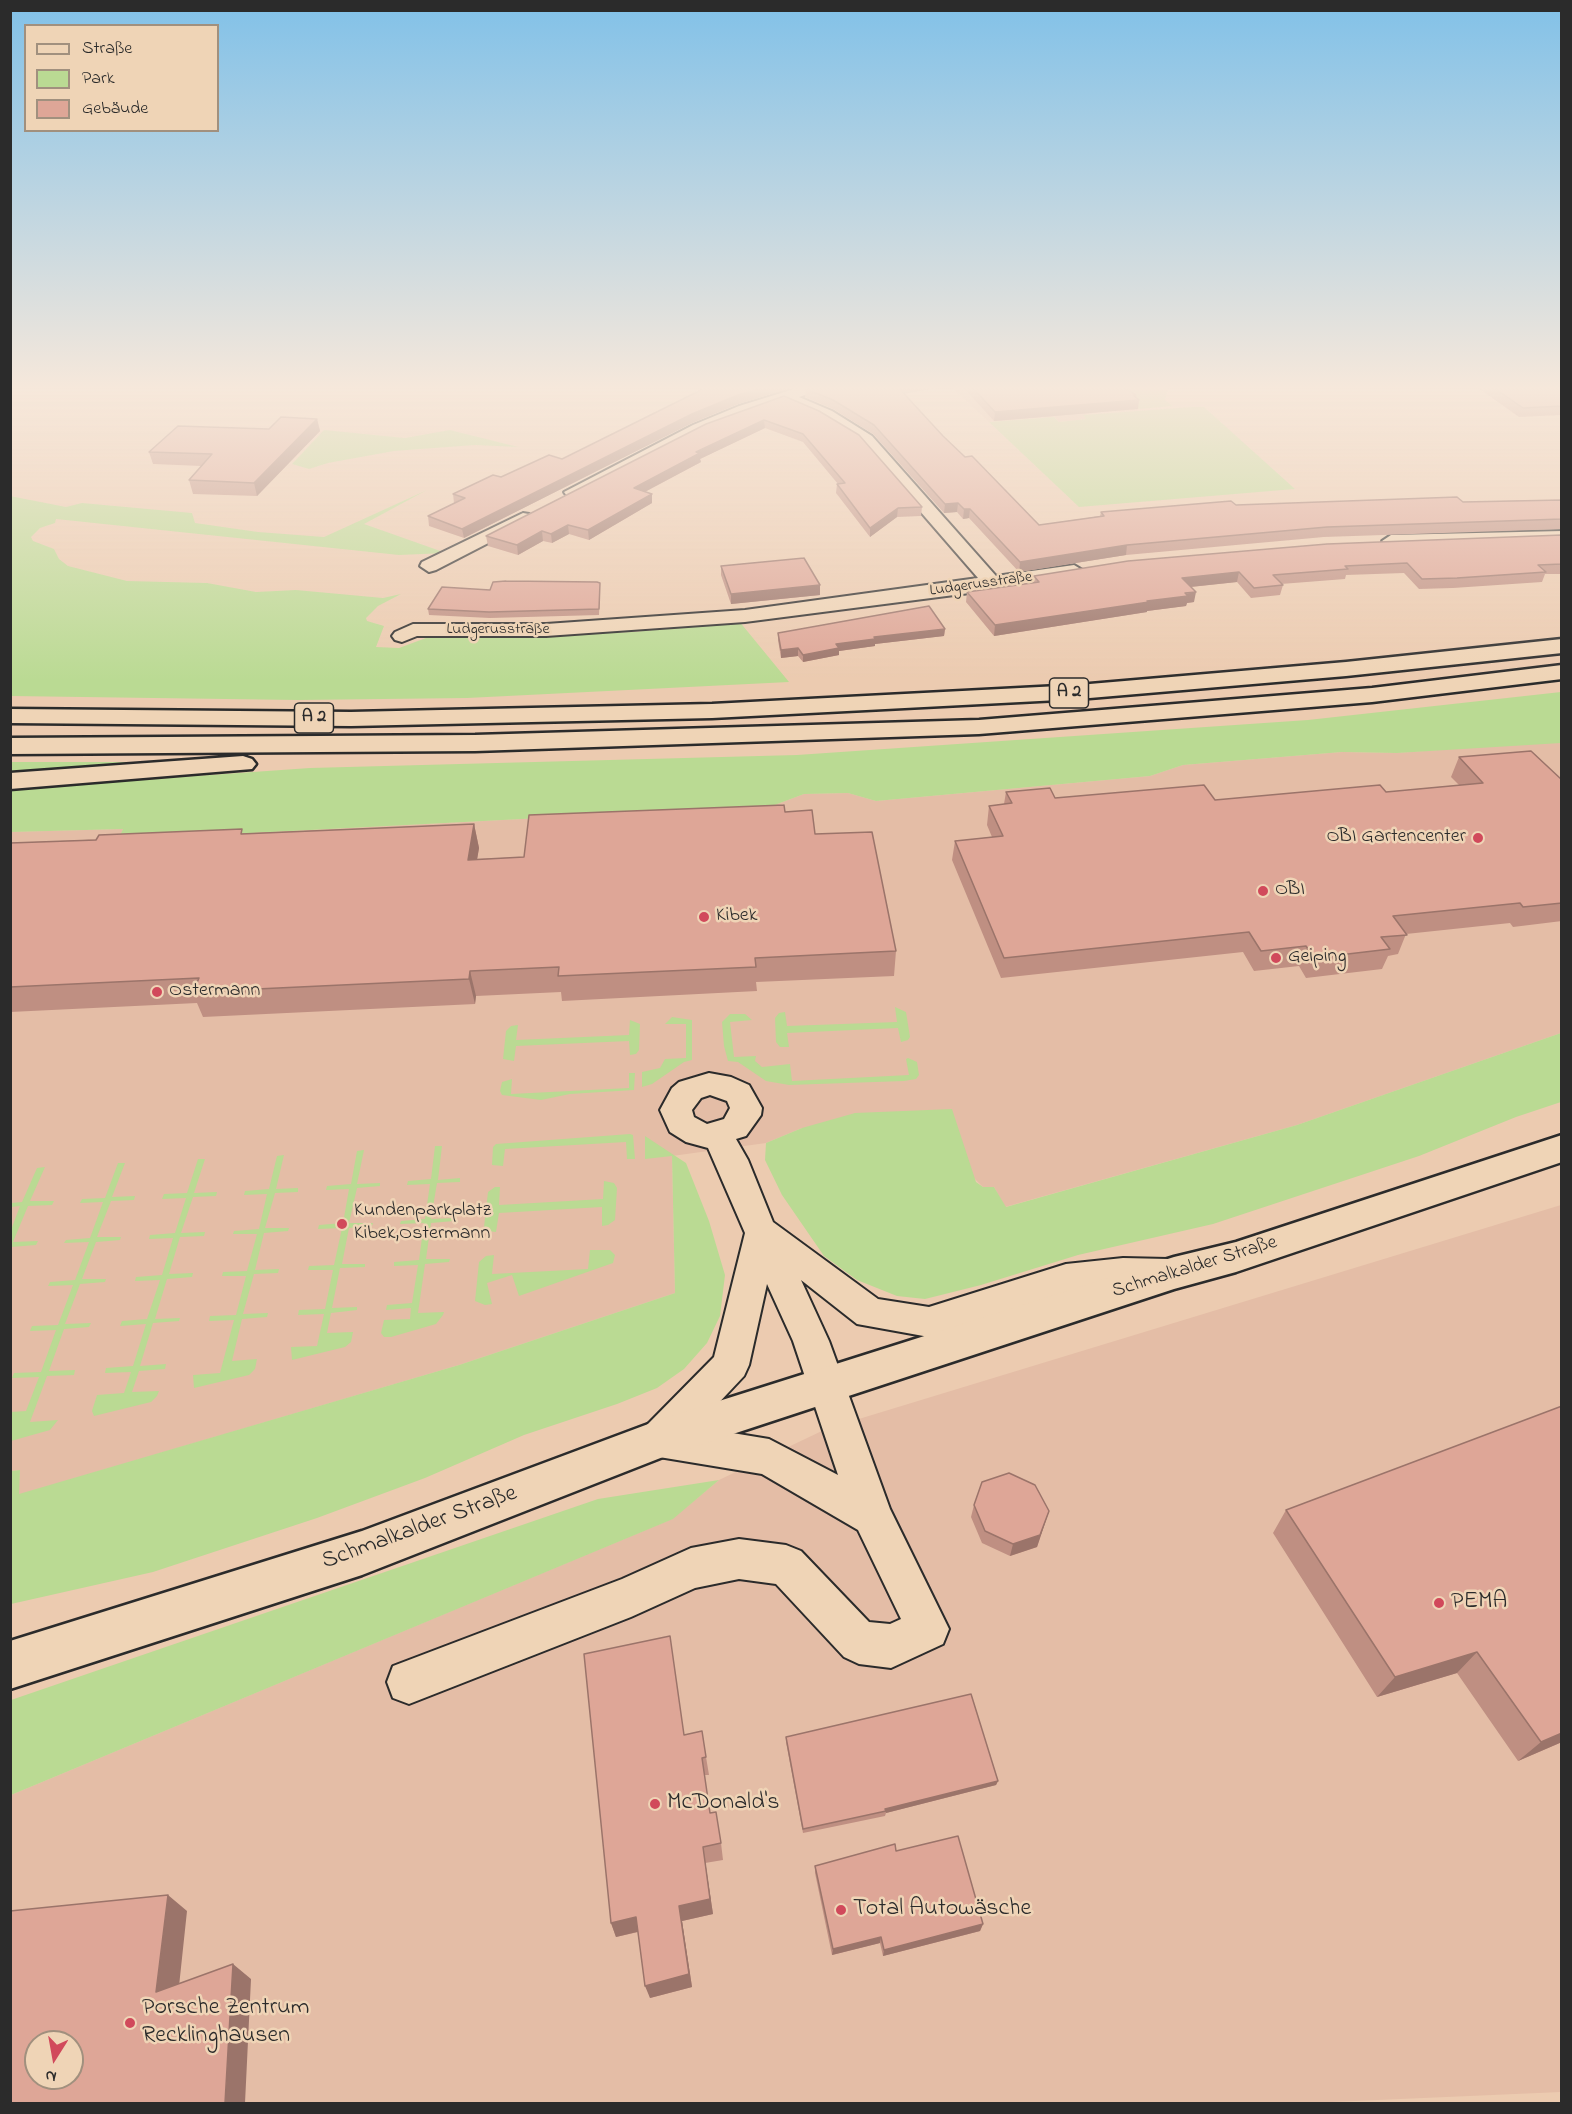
<!DOCTYPE html>
<meta charset="utf-8">
<style>
body{margin:0}
#map{position:relative;width:1572px;height:2114px;overflow:hidden;background:#eccbb0;font-family:"Indie Flower",sans-serif}
canvas{display:block}
.frame{position:absolute;inset:0;border:12px solid #2b2b2b;pointer-events:none}
.legend{position:absolute;left:24px;top:24px;width:195px;height:108px;box-sizing:border-box;background:#efd4b6;border:2px solid #a1907e;margin:0;padding:8px 10px;list-style:none;font-size:18px;color:#2b2b2b}
.legend li{display:flex;align-items:center;gap:12px;height:30px}
.legend b{width:30px;border:2px solid #a1907e}
.north{position:absolute;left:24px;top:2030px;width:60px;height:60px;box-sizing:border-box;background:#efd4b6;border:2px solid #a1907e;border-radius:50%;rotate:191deg;font-size:16px;font-weight:700;line-height:24px;text-align:center;color:#2b2b2b}
.north::after{content:'';display:block;margin:auto;width:21px;height:27px;background:#d1495b;clip-path:polygon(50% 0,100% 100%,50% 72%,0 100%)}
</style>
<div id="map">
<canvas width="1572" height="2114"></canvas>
<div class="frame"></div>
<ul class="legend">
<li><b style="height:8px;background:#efd4b6"></b>Straße</li>
<li><b style="height:16px;background:#bada93"></b>Park</li>
<li><b style="height:16px;background:#dea697"></b>Gebäude</li>
</ul>
<div class="north">N</div>
</div>
<script>
const context = document.querySelector('canvas').getContext('2d');
context.lineJoin = 'round';
function fillPath(path, color) {
  context.fillStyle = color;
  context.fill(path, 'evenodd');
}
function toPath(rows) {
  const path = new Path2D();
  for (const r of rows) {
    path.moveTo(r[0], r[1]);
    for (let i = 2; i < r.length; i += 2) path.lineTo(r[i], r[i + 1]);
  }
  return path;
}
function stroke(path, color, width, dash) {
  context.strokeStyle = color;
  context.lineWidth = width;
  context.lineCap = dash ? 'butt' : 'round';
  context.setLineDash(dash || []);
  context.stroke(path);
}
function label(font, color, halo, rows, align = 'center') {
  context.font = font + ' "Indie Flower",sans-serif';
  context.lineWidth = 5;
  context.setLineDash([]);
  context.textBaseline = 'middle';
  context.strokeStyle = halo;
  context.fillStyle = color;
  for (const [text, x, y, turn = 0] of rows) {
    context.save();
    context.translate(x, y);
    context.rotate((+turn || 0) * Math.PI / 180);
    context.textAlign = isNaN(turn) ? turn : align;
    if (halo) context.strokeText(text, 0, 0);
    context.fillText(text, 0, 0);
    context.restore();
  }
}
fillPath(toPath([
 [949,385,1001,385,1069,394,1092,414,1083,415,1087,419,1059,422,1054,417,989,422],
 [1546,742,1561,743,1561,1033,1297,1125,1005,1207,994,1187,983,1187,973,1177,802,1128,766,1143,672,1156,675,1293,459,1365,18,1495,20,1470,10,1471,10,832,123,829,119,840,772,806,804,794,848,793,876,801,1150,776,1183,765,1342,752,1397,753],
 [1561,1205,1561,2092,1286,2104,11,2104,11,1795,672,1519,719,1480,826,1429],
 [36,2042,72,2042,72,2078,36,2078]
]), '#e4bda6');
fillPath(toPath([
 [1091,385,1162,385,1168,390,1165,400,1173,406,1139,409],
 [1192,407,1204,407,1295,489,1079,507,989,422,1054,417,1059,422,1086,419,1083,415],
 [324,430,405,438,450,430,518,447,475,445,394,451,328,463,309,469,292,464],
 [427,490,364,524,446,553,399,555,56,519,55,523,40,528,31,537,33,541,54,549,59,559,68,566,127,581,207,583,256,592,296,590,383,598,401,594,378,606,366,618,367,621,384,626,376,647,399,648,426,638,454,635,528,636,634,632,739,621,789,682,467,698,298,700,11,696,10,496,66,507,82,503,192,513,195,523,258,532,324,537],
 [1561,692,1561,743,1397,753,1342,752,1183,765,1150,776,876,801,848,793,804,794,772,806,118,840,123,829,11,832,10,789,310,768,797,755,1308,720],
 [11,762,176,762,11,777],
 [895,1007,906,1012,910,1037,908,1040,901,1042,898,1028,787,1033,789,1047,780,1047,776,1042,775,1018,779,1013,785,1012,787,1026,897,1022],
 [730,1014,745,1014,752,1020,730,1022,734,1057,756,1056,755,1061,762,1067,790,1064,792,1081,909,1075,906,1059,908,1058,917,1062,919,1075,916,1079,904,1081,789,1085,766,1081,738,1062,728,1061,724,1046,722,1022],
 [672,1017,692,1020,692,1060,684,1062,652,1084,642,1087,642,1072,660,1068,665,1059,686,1058,686,1024,665,1024],
 [630,1020,640,1024,639,1050,636,1054,630,1055,629,1041,516,1046,514,1061,503,1059,506,1031,511,1026,518,1025,516,1040,629,1035],
 [1561,1033,1561,1102,1516,1117,1419,1156,1213,1224,1078,1255,981,1285,925,1299,897,1296,857,1280,824,1256,782,1195,765,1160,766,1143,802,1128,855,1113,952,1109,976,1182,983,1187,994,1187,1006,1207,1297,1125],
 [629,1073,635,1073,634,1090,570,1094,541,1100,502,1095,500,1091,502,1082,512,1079,511,1094,629,1088],
 [630,1134,633,1135,635,1159,627,1159,626,1142,505,1149,503,1166,492,1165,493,1147,496,1144],
 [645,1136,686,1163,709,1221,725,1275,720,1316,707,1343,684,1369,657,1388,617,1404,524,1435,425,1478,317,1518,153,1572,11,1604,11,1471,20,1470,19,1494,459,1365,675,1293,672,1156,645,1159],
 [435,1146,442,1146,438,1180,460,1178,460,1182,437,1183,431,1219,455,1218,454,1221,431,1223,426,1259,450,1259,449,1262,425,1264,418,1313,444,1312,443,1315,436,1324,391,1337,384,1337,381,1333,384,1320,410,1319,411,1308,386,1310,387,1305,412,1303,418,1265,394,1266,394,1262,419,1260,424,1223,400,1224,401,1221,425,1219,430,1184,407,1185,408,1181,431,1179],
 [364,1150,357,1184,380,1183,380,1186,357,1188,349,1223,373,1223,372,1226,349,1228,342,1264,365,1264,365,1267,340,1268,332,1308,357,1307,357,1310,331,1313,327,1333,353,1332,351,1342,345,1347,292,1360,291,1347,317,1346,324,1314,298,1315,299,1310,325,1309,333,1270,308,1270,309,1266,334,1265,342,1228,318,1229,319,1225,343,1223,349,1189,326,1190,327,1186,351,1184,357,1151],
 [284,1155,276,1189,298,1188,298,1192,275,1193,265,1228,289,1228,288,1231,264,1233,255,1270,279,1269,278,1273,254,1274,243,1314,268,1313,267,1317,242,1319,232,1361,257,1359,255,1369,249,1375,194,1388,193,1375,220,1373,234,1320,209,1321,210,1316,236,1315,246,1276,222,1276,223,1272,247,1271,257,1234,233,1234,234,1231,259,1229,267,1194,244,1195,245,1191,269,1189,277,1156],
 [198,1159,205,1159,194,1193,217,1192,216,1196,193,1197,181,1233,205,1232,204,1236,180,1237,169,1274,193,1273,192,1277,167,1279,155,1319,180,1318,179,1321,153,1323,140,1366,166,1364,165,1369,139,1371,132,1392,159,1391,157,1396,151,1402,94,1416,92,1411,97,1395,124,1393,131,1372,105,1373,106,1368,133,1366,146,1324,120,1326,122,1321,147,1319,160,1280,135,1281,136,1277,162,1275,173,1238,149,1239,150,1235,175,1233,186,1198,162,1199,164,1194,187,1193],
 [118,1163,125,1163,112,1197,135,1196,134,1200,111,1201,97,1237,121,1237,120,1240,96,1242,82,1279,106,1279,105,1282,80,1284,65,1324,91,1323,89,1327,64,1329,49,1371,75,1370,74,1375,47,1376,30,1422,58,1420,50,1430,11,1441,11,1412,26,1411,39,1377,12,1378,14,1373,41,1372,56,1330,30,1331,32,1326,58,1325,73,1285,48,1286,50,1282,75,1280,89,1242,64,1243,66,1240,90,1238,103,1202,80,1203,82,1199,105,1198],
 [45,1167,30,1201,54,1201,52,1205,28,1206,13,1242,38,1241,36,1245,11,1247,11,1230,20,1206,11,1207,11,1203,22,1202,37,1168],
 [604,1181,614,1183,617,1188,615,1220,608,1225,602,1226,602,1207,499,1213,496,1232,487,1231,484,1227,488,1192,495,1187,500,1187,499,1205,603,1199],
 [590,1250,610,1250,615,1255,613,1263,519,1296,512,1275,487,1283,492,1304,485,1305,475,1301,479,1262,486,1256,494,1255,492,1274,588,1269],
 [719,1480,673,1519,11,1795,11,1700,598,1499]
]), '#bada93');
const minor = toPath([
 [807,385,829,385,827,388,799,397,832,411,872,436,996,576,1074,565,1084,571,1074,577,993,590,745,622,546,636,417,636,402,642,395,640,392,636,395,632,413,624,546,624,745,610,978,578,860,442,820,417,784,402,705,431,579,496,567,496,564,492,693,425,739,406,807,385],
 [523,513,529,514,532,518,529,522,436,570,429,572,420,566,422,562,523,513],
 [1562,531,1562,542,1391,547,1382,541,1391,535,1562,531],
 [709,1073,731,1077,749,1085,762,1108,761,1115,746,1136,736,1139,748,1160,773,1222,878,1299,929,1307,1066,1264,1123,1258,1168,1259,1180,1263,1185,1273,1180,1283,1168,1287,1123,1286,1066,1292,929,1337,857,1324,801,1280,829,1341,890,1509,949,1629,943,1644,891,1668,859,1664,844,1657,776,1584,739,1579,695,1588,631,1617,409,1704,393,1698,387,1682,393,1666,622,1579,691,1548,739,1539,786,1545,801,1551,869,1622,890,1624,901,1619,858,1530,762,1474,659,1457,645,1451,640,1439,645,1427,714,1357,745,1233,708,1148,686,1142,670,1132,660,1110,672,1088,679,1082,709,1073],
 [710,1095,727,1101,730,1108,724,1119,707,1124,694,1117,692,1110,701,1098,710,1095],
 [767,1284,793,1341,838,1475,769,1439,696,1427,744,1376,749,1365,767,1284]
]);
const secondary = toPath([
 [1562,1135,1562,1162,1236,1272,1174,1289,663,1457,362,1575,10,1689,10,1641,362,1531,659,1420,1174,1257,1236,1242,1562,1135]
]);
const motorway = toPath([
 [1562,639,1562,653,1346,676,1078,699,712,718,351,726,10,723,10,709,351,712,712,704,1078,685,1346,662,1562,639],
 [1562,665,1562,679,1372,702,979,734,475,751,10,754,10,738,475,735,979,720,1372,688,1562,665],
 [243,756,252,759,256,764,252,769,10,789,10,773,243,756]
]);
stroke(minor, '#2b2b2b', 4);
stroke(secondary, '#2b2b2b', 5);
stroke(motorway, '#2b2b2b', 5);
fillPath(minor, '#efd4b6');
fillPath(secondary, '#efd4b6');
fillPath(motorway, '#efd4b6');
fillPath(toPath([
 [702,385,801,385,738,404,692,423,464,538,429,526,428,516,454,503,453,494,501,477,562,459,704,388,702,388],
 [818,385,955,385,903,393,943,436,1039,525,1100,516,1101,512,1236,505,1562,500,1562,529,1324,537,1126,555,1019,572,969,518,963,519,957,512,944,513,873,434,833,409,805,397,806,389],
 [961,385,1121,385,1136,395,1138,409,994,421],
 [1474,385,1562,385,1562,415,1519,417],
 [784,396,922,507,921,516,897,517,870,537,836,493,837,484,838,484,803,442,765,428,700,459,701,462,645,492,652,503,589,540,569,534,552,543,543,541,518,555,488,546,486,536],
 [317,419,320,431,257,496,193,494,189,480,201,466,153,464,149,452,269,429],
 [1562,535,1562,574,1545,574,1542,582,1453,588,1419,589,1404,573,1346,575,1345,579,1281,584,1283,585,1280,595,1251,598,1237,582,1191,587,1194,602,1187,603,1186,606,1147,611,1147,612,994,636,966,602,967,592,1033,582,1034,576],
 [721,566,820,585,820,595,731,604,721,575],
 [600,589,599,615,490,618,429,615,428,609,490,590],
 [945,629,944,636,875,644,875,646,839,651,839,655,803,662,798,656,781,658,778,640,778,633],
 [1459,757,1562,780,1562,921,1513,927,1510,923,1406,934,1398,954,1388,956,1382,969,1306,978,1299,966,1254,971,1243,952,1001,978,952,860,955,841,992,837,987,825,989,806,1004,804,1006,792,1055,798,1215,800,1386,792,1459,785,1451,777],
 [785,812,815,834,896,951,894,976,756,982,757,991,562,1001,561,992,476,996,475,1004,203,1017,197,1003,10,1012,10,843,474,824,479,848,477,859,524,857],
 [1562,1406,1562,1742,1518,1761,1457,1673,1377,1697,1273,1533,1286,1510],
 [974,1505,1049,1511,1037,1547,1010,1556,982,1543,971,1517],
 [684,1735,706,1757,709,1775,704,1775,710,1813,721,1843,723,1860,705,1863,713,1914,682,1921,692,1987,650,1998,638,1932,616,1937,611,1923],
 [786,1737,998,1781,996,1785,886,1813,885,1816,803,1833,786,1742],
 [896,1851,983,1924,980,1931,883,1956,880,1943,832,1955,815,1873,815,1866]
]), '#bf8f82');
fillPath(toPath([
 [773,385,801,385,738,404,692,423,464,538,462,529,692,414,738,395],
 [905,385,955,385,896,395,897,386],
 [1136,395,1135,401,1139,400,1138,409,994,421,995,412],
 [317,419,320,431,257,496,254,483],
 [764,420,765,428,700,459,701,462,635,497,634,488,696,452],
 [652,494,652,503,589,540,588,530],
 [958,503,957,512,944,513,945,504],
 [898,508,897,517,870,537,870,528],
 [964,509,970,509,969,518,963,519],
 [568,525,569,534,552,543,551,534],
 [542,531,543,541,518,555,517,545],
 [1127,545,1126,555,1019,572,1020,562],
 [1239,572,1237,582,1180,588,1182,578],
 [820,585,820,595,731,604,731,594],
 [1196,592,1194,602,1187,603,1186,606,1147,611,1147,612,994,636,995,625,1147,601],
 [945,629,944,636,875,644,875,646,839,651,839,655,803,662,803,655,836,644,874,637],
 [798,648,798,656,781,658,781,650],
 [474,824,479,848,473,884,468,860],
 [470,971,476,996,475,1004,469,979],
 [1049,1511,1037,1547,1010,1556,1013,1544],
 [1477,1652,1457,1673,1377,1697,1395,1677],
 [1562,1733,1562,1742,1518,1761,1541,1742],
 [998,1781,996,1785,886,1813,885,1809],
 [703,1847,713,1914,682,1921,692,1987,650,1998,645,1986],
 [168,1895,187,1911,177,2005,156,1992],
 [636,1917,641,1931,616,1937,611,1923],
 [983,1924,980,1931,883,1956,884,1950],
 [881,1937,880,1943,832,1955,833,1949],
 [233,1964,251,1979,245,2103,225,2103]
]), '#9b746a');
const building = toPath([
 [711,385,773,385,738,395,692,414,462,529,428,516,465,498,453,494,493,475,501,477,549,455,562,459,711,385],
 [818,385,905,385,897,386,943,436,965,457,972,456,1039,525,1104,516,1101,512,1231,501,1236,505,1457,497,1463,502,1562,500,1562,519,1327,527,1127,545,1020,562,970,509,964,509,958,503,945,504,874,425,833,400,806,389,818,385],
 [970,385,1121,385,1136,395,1133,395,1139,400,995,412,970,385],
 [1490,385,1559,385,1562,386,1562,406,1523,408,1490,385],
 [784,396,819,411,859,435,922,507,898,508,870,528,837,484,845,483,803,434,764,420,696,452,700,453,634,488,652,494,588,530,568,525,551,534,542,531,517,545,486,536,706,424,784,396],
 [281,417,317,419,254,483,189,480,212,454,149,452,178,426,269,429,281,417],
 [1562,535,1562,564,1538,565,1546,572,1457,578,1422,579,1407,563,1345,566,1348,569,1273,575,1283,585,1254,588,1239,572,1182,578,1196,592,1185,593,1188,596,1147,601,1149,602,995,625,967,592,1039,582,1034,576,1128,561,1327,544,1562,535],
 [804,558,820,585,731,594,721,566,804,558],
 [506,581,597,582,600,583,599,609,489,612,428,609,442,587,490,590,493,582,506,581],
 [929,606,945,629,874,637,875,639,836,644,839,648,803,655,798,648,781,650,778,633,929,606],
 [1531,751,1562,780,1562,903,1523,907,1520,903,1393,916,1407,935,1381,937,1390,949,1314,958,1306,946,1261,951,1249,932,1004,958,955,841,1003,836,989,806,1012,803,1006,792,1050,788,1055,798,1204,785,1215,800,1380,785,1386,792,1483,783,1459,757,1531,751],
 [784,805,785,812,812,810,815,834,872,832,896,951,755,958,756,967,558,976,559,967,470,971,469,979,193,992,199,978,10,987,10,843,96,840,99,835,242,829,241,834,474,824,468,860,524,857,529,815,784,805],
 [1562,1406,1562,1733,1541,1742,1477,1652,1395,1677,1286,1510,1562,1406],
 [1009,1473,1035,1485,1049,1511,1040,1535,1013,1544,985,1531,974,1505,982,1482,1009,1473],
 [670,1636,684,1735,702,1731,706,1757,702,1758,710,1813,716,1812,721,1843,703,1847,710,1899,679,1906,689,1974,645,1986,636,1917,611,1923,584,1654,670,1636],
 [971,1694,998,1781,885,1809,886,1811,803,1829,786,1737,971,1694],
 [958,1836,983,1924,884,1950,881,1937,833,1949,815,1866,895,1844,896,1851,958,1836],
 [168,1895,156,1992,233,1964,225,2103,10,2103,10,1911,168,1895],
 [36,2042,72,2042,72,2078,36,2078,36,2042]
]);
fillPath(building, '#dea697');
stroke(building, '#9b746a', 1.5);
const sky = context.createLinearGradient(0, 0, 0, 681);
sky.addColorStop(0, '#81c1e8');
sky.addColorStop(0.57, '#f6e8db');
sky.addColorStop(1, '#f6e8db00');
context.fillStyle = sky;
context.fillRect(0, 0, 1572, 681);
for (const [x, y, r, color] of [
 [1478,838,6,"#d1495b"],
 [1263,891,6,"#d1495b"],
 [704,917,6,"#d1495b"],
 [1276,958,6,"#d1495b"],
 [157,992,6,"#d1495b"],
 [342,1224,6,"#d1495b"],
 [1439,1603,6,"#d1495b"],
 [655,1804,6,"#d1495b"],
 [841,1910,6,"#d1495b"],
 [130,2023,6,"#d1495b"]
]) {
  const dot = new Path2D();
  dot.arc(x, y, r, 0, 2 * Math.PI);
  context.fillStyle = color;
  context.fill(dot);
  stroke(dot, '#efd4b6', 2);
}
label('16px', '#2b2b2b', '#efd4b6', [
 ["Ludgerusstraße",981,585,-8],
 ["Ludgerusstraße",498,630]
]);
for (const [x, y, w] of [
 [1069,693,39],
 [314,718,39]
]) {
  const box = new Path2D();
  box.roundRect(x - w / 2, y - 15, w, 30, 4.5);
  context.fillStyle = '#efd4b6';
  context.fill(box);
  stroke(box, '#2b2b2b', 1.5);
}
label('bold 18px', '#2b2b2b', null, [
 ["A 2",1069,693],
 ["A 2",314,718]
]);
label('20px', '#2b2b2b', '#efd4b6', [
 ["OBI Gartencenter",1466,838,"right"],
 ["OBI",1275,891],
 ["Kibek",716,917],
 ["Geiping",1288,958],
 ["Ostermann",169,992],
 ["Kundenparkplatz",354,1212],
 ["Kibek,Ostermann",354,1235]
], 'left');
label('20px', '#2b2b2b', '#efd4b6', [
 ["Schmalkalder Straße",1195,1268,-17]
]);
label('24px', '#2b2b2b', '#efd4b6', [
 ["Schmalkalder Straße",420,1529,-20]
]);
label('24px', '#2b2b2b', '#efd4b6', [
 ["PEMA",1451,1603],
 ["McDonald's",667,1804],
 ["Total Autowäsche",853,1910],
 ["Porsche Zentrum",142,2009],
 ["Recklinghausen",142,2037]
], 'left');
</script>
